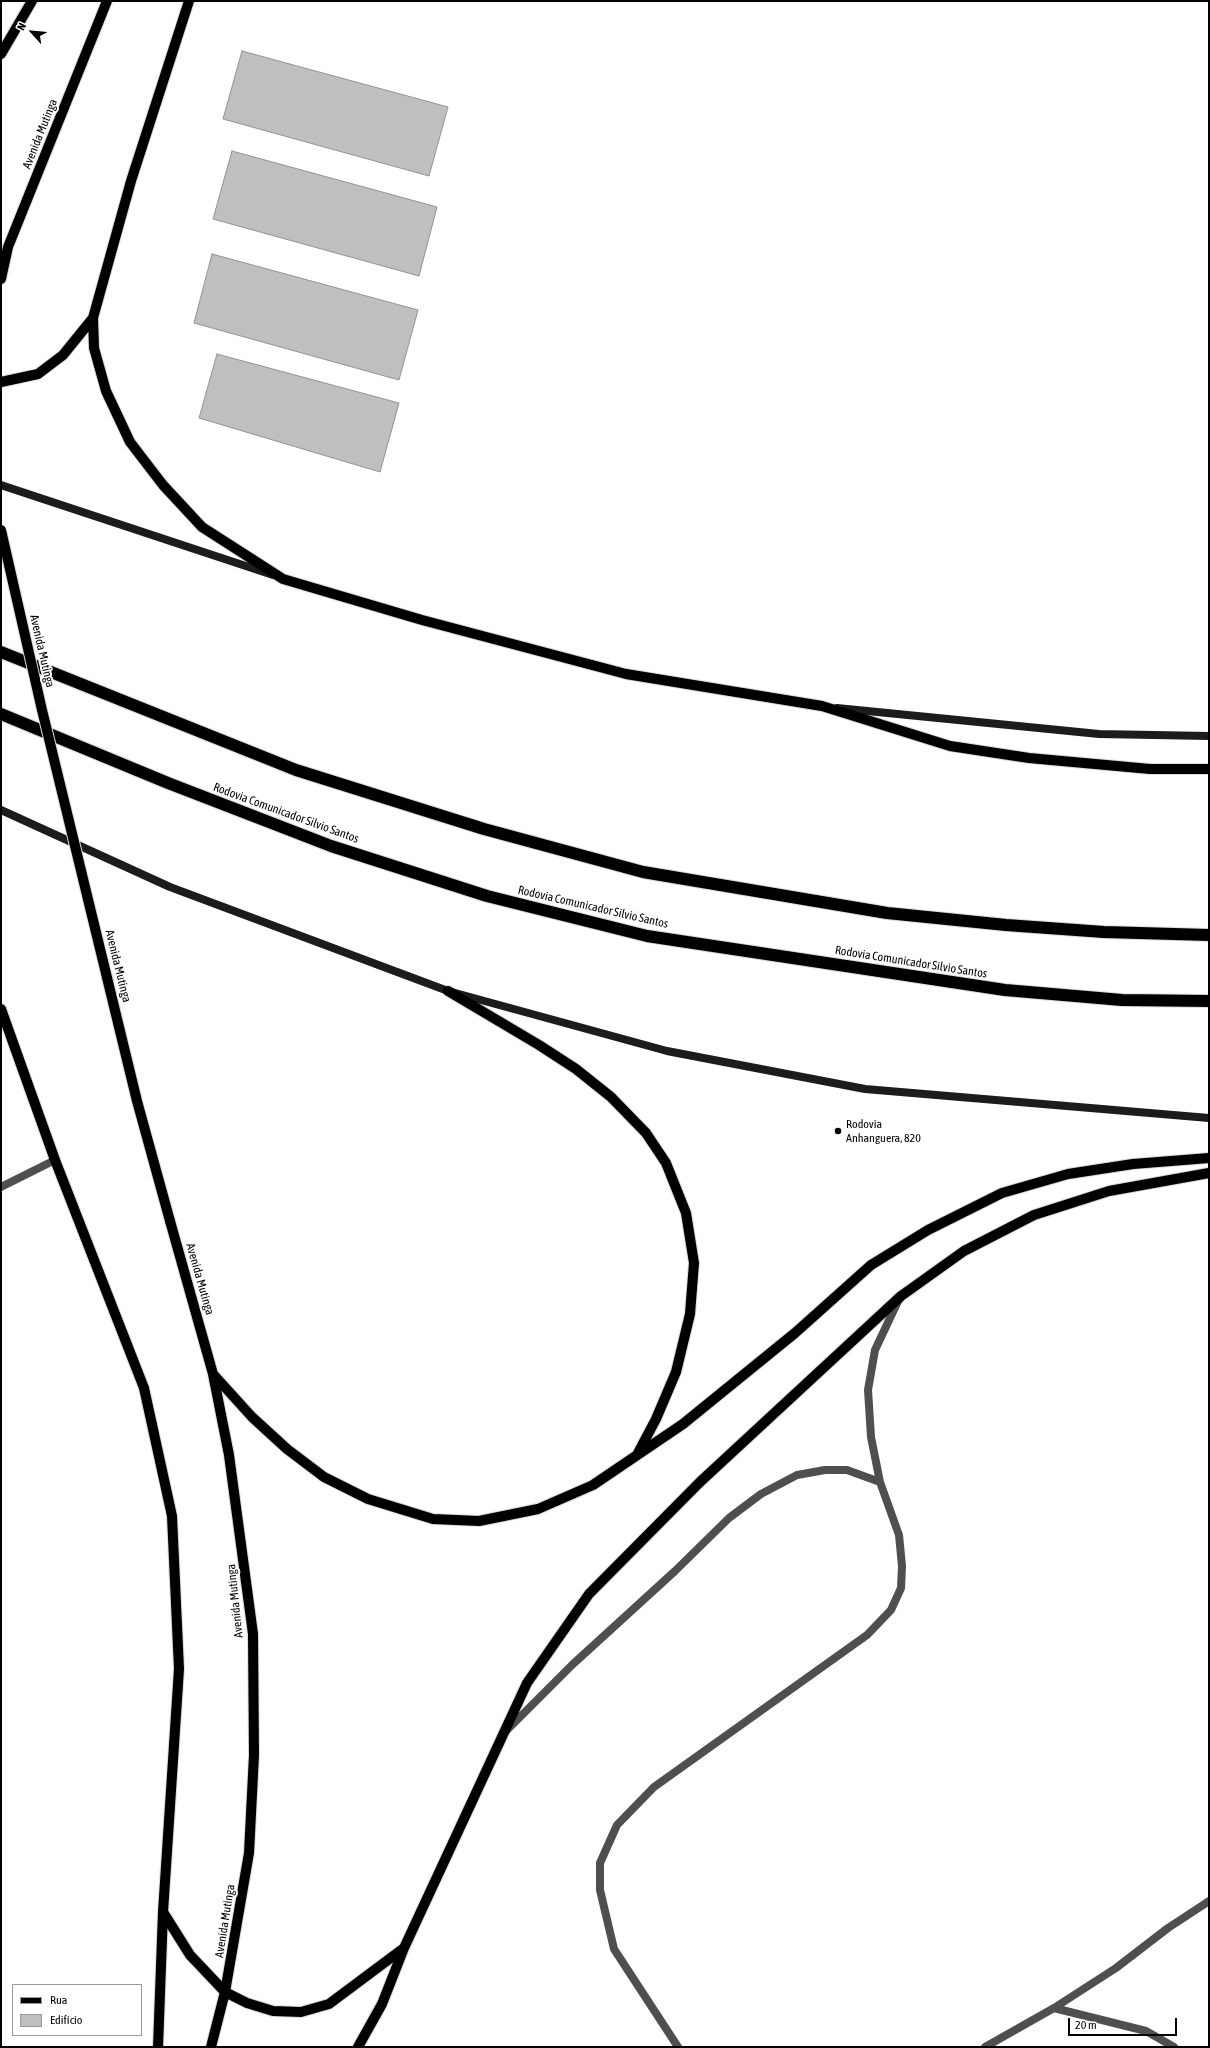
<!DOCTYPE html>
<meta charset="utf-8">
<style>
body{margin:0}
#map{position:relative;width:1210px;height:2048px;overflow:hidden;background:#fff;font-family:"Asap Condensed",sans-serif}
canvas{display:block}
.frame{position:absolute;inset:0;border:2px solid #000;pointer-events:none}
.legend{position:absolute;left:12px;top:1984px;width:130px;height:52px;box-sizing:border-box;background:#fff;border:1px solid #999;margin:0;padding:5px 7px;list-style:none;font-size:12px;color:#000}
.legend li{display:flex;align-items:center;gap:8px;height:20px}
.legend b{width:20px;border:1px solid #999}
.north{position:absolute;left:12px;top:12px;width:40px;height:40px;-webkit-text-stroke:3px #fff;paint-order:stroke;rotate:297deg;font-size:11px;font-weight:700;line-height:16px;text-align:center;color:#000}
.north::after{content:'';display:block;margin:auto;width:14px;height:18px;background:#000;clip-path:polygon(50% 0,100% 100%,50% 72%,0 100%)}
.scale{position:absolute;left:1068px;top:2018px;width:109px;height:18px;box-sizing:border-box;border:2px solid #000;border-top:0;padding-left:5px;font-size:12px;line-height:14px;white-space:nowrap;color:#000;-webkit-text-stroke:3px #fff;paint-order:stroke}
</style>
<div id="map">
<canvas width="1210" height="2048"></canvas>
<div class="frame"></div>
<ul class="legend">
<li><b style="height:5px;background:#000"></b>Rua</li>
<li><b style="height:11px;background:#bfbfbf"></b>Edifício</li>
</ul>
<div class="north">N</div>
<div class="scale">20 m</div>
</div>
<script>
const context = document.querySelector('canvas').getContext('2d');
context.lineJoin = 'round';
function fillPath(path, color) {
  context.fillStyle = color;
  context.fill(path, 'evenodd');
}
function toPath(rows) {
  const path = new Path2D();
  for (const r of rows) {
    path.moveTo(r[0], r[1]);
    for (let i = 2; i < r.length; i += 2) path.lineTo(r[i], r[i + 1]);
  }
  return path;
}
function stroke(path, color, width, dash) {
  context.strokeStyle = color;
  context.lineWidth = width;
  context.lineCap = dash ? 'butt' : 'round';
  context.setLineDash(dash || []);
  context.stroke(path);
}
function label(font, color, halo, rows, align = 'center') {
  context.font = font + ' "Asap Condensed",sans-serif';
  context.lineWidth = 4;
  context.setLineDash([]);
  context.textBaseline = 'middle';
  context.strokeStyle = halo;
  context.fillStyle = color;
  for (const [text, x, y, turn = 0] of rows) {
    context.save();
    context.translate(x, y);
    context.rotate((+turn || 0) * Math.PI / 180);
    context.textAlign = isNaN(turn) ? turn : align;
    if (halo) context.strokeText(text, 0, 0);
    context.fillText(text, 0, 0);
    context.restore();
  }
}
const building = toPath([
 [242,51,448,107,429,176,223,119,242,51],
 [232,151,437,207,419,276,213,219,232,151],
 [212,254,418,310,399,380,194,323,212,254],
 [217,354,399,403,380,472,199,418,217,354]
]);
fillPath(building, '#bfbfbf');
stroke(building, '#939393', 1);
const primary = toPath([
 [189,1,131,181,93,318,94,348,106,391,130,442,163,485,202,527,283,579,422,620,626,674,822,706,950,746,1029,758,1150,769,1209,769],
 [1,54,32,1],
 [1,279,8,247,107,1],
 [1,382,38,374,63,355,93,318],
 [448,991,539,1045,576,1069,611,1097,646,1133,666,1163,686,1213,694,1263,690,1314,676,1372,656,1419,638,1453],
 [1,1009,55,1160,144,1388,172,1516,179,1669,163,1912,158,2047],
 [170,1221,213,1374,229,1455,253,1634,254,1755,249,1853,225,1992,211,2047],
 [213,1374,252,1417,287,1449,324,1477,368,1499,433,1519,479,1521,538,1509,593,1485,683,1424,795,1333,871,1265,928,1230,1002,1193,1068,1174,1133,1164,1209,1158],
 [163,1912,190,1955,225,1992,247,2003,273,2011,301,2012,329,2004,404,1948],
 [358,2047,382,2004,404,1948,527,1683,589,1594,700,1482,901,1296,964,1251,1034,1215,1109,1191,1209,1173]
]);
const highway = toPath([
 [1,652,296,770,484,829,643,872,887,913,1006,925,1104,932,1209,935],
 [1,714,168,783,331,846,487,896,647,936,1005,990,1122,1000,1209,1001]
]);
stroke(primary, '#dbdbdb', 12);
stroke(highway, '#dbdbdb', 14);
stroke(toPath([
 [507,1730,572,1665,675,1571,729,1518,761,1494,797,1475,825,1470,847,1470,880,1482],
 [1054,2008,1146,2031,1174,2047],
 [678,2047,614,1949,600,1890,600,1863,617,1825,654,1787,867,1635,891,1610,901,1588,902,1566,899,1535,880,1482,871,1437,868,1390,875,1350,899,1299],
 [985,2047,1054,2008,1116,1968,1168,1928,1209,1901]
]), '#4f4f4f', 8);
stroke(toPath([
 [1,1187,55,1160]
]), '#4f4f4f', 8);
stroke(toPath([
 [1,485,273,575],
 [837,708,1099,734,1209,736],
 [1,810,170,887,448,991,667,1051,865,1089,1209,1118]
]), '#1c1c1c', 8);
stroke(primary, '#000', 10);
stroke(highway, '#000', 12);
const primaryBridge = toPath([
 [1,530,42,710,137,1101,170,1221]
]);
stroke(primaryBridge, '#dbdbdb', 12, []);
stroke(primaryBridge, '#000', 10);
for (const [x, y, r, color] of [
 [838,1131,4,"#000"]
]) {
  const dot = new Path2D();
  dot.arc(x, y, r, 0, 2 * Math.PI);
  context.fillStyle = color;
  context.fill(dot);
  stroke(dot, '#fff', 1.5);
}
label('12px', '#000', '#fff', [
 ["Avenida Mutinga",40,134,-68],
 ["Avenida Mutinga",42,651,77],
 ["Rodovia Comunicador Silvio Santos",286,813,20],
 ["Rodovia Comunicador Silvio Santos",593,907,13],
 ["Rodovia Comunicador Silvio Santos",911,962,9],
 ["Avenida Mutinga",118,966,76],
 ["Avenida Mutinga",200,1279,74],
 ["Avenida Mutinga",235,1601,-96],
 ["Avenida Mutinga",225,1921,-81]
]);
label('12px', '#000', '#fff', [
 ["Rodovia",846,1124],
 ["Anhanguera, 820",846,1138]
], 'left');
</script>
